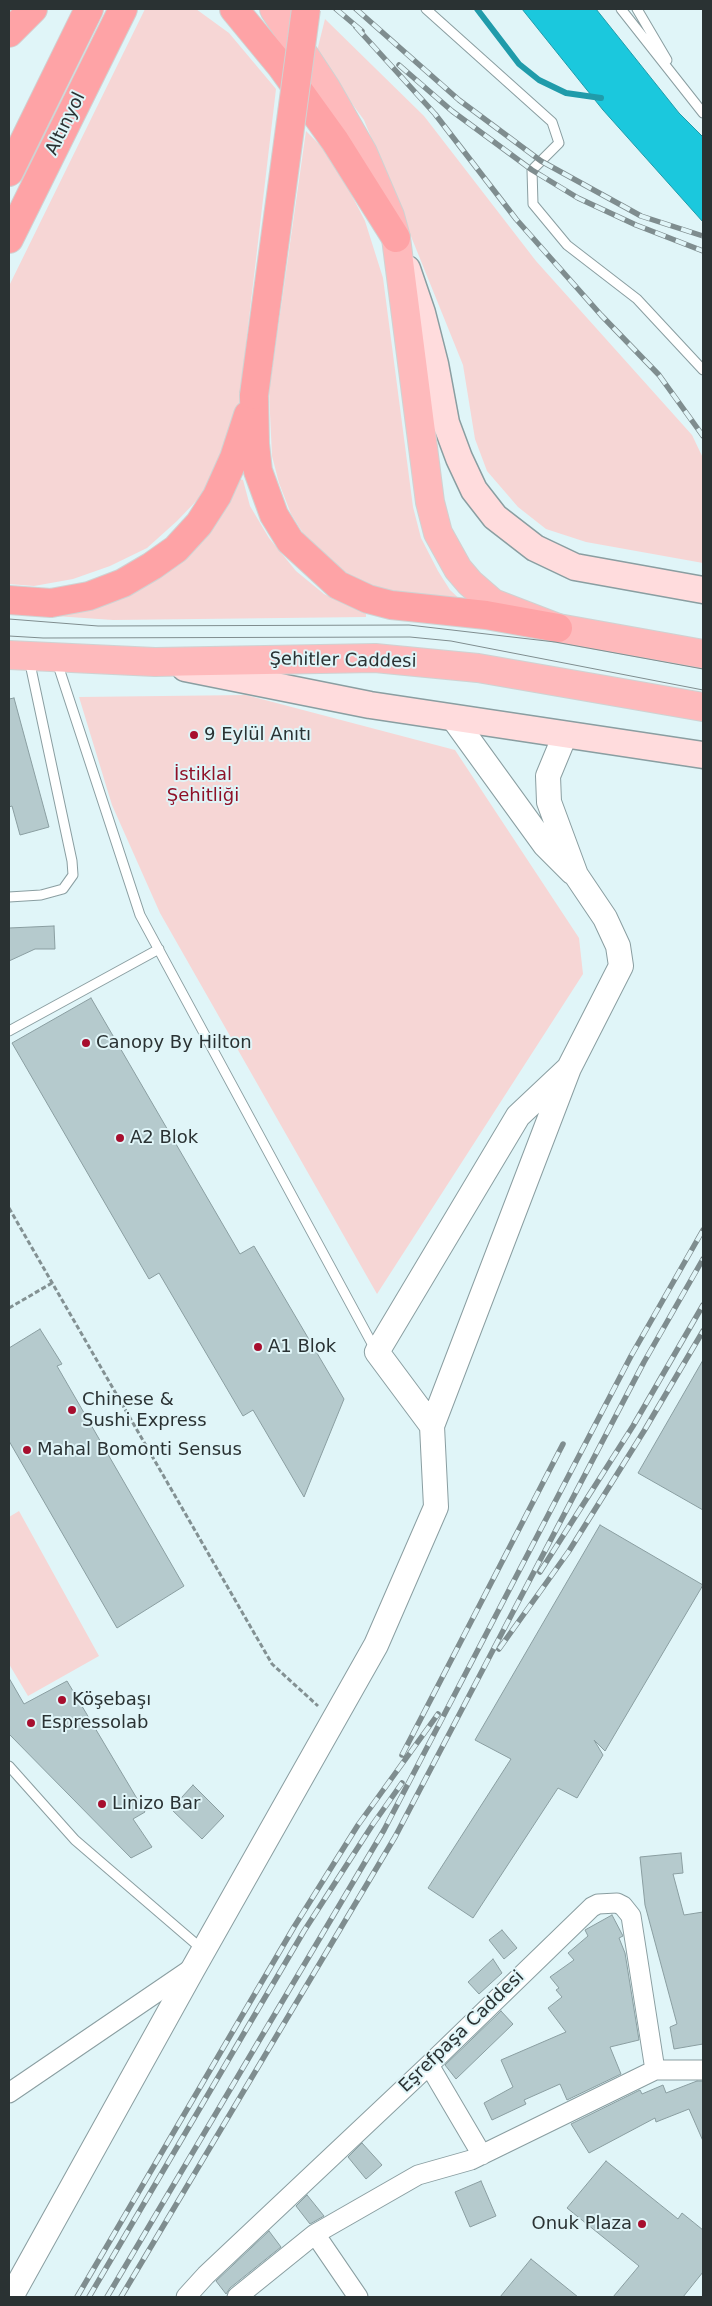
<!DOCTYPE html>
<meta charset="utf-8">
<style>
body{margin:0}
#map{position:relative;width:712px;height:2306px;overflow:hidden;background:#e0f5f8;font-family:"DejaVu Sans",sans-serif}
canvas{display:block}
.frame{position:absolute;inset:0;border:10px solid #2a3233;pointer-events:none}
</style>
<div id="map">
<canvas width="712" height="2306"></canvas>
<div class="frame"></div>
</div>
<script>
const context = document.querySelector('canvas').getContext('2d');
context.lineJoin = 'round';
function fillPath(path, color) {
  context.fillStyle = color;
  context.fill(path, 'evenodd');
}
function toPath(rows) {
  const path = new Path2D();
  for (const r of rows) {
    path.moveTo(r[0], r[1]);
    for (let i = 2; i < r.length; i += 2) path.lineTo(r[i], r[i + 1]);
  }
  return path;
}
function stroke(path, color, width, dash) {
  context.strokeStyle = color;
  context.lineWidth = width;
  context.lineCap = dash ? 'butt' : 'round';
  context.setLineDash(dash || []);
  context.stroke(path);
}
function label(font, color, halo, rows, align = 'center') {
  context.font = font + ' "DejaVu Sans",sans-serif';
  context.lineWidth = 4;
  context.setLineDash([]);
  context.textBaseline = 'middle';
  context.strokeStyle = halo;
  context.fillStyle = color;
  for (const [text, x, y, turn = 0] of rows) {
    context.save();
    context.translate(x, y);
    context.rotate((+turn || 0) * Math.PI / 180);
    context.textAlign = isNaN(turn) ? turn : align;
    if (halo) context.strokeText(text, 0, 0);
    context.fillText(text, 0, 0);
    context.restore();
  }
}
fillPath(toPath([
 [145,9,196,9,229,33,276,89,238,412,224,450,202,495,177,521,147,548,110,566,73,579,34,586,9,584,9,286],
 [325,19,424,116,536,261,692,435,703,458,703,563,586,542,546,529,518,507,487,471,475,439,463,365,364,120,316,55],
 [306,131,322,147,346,184,365,221,383,278,413,507,421,538,438,571,450,590,465,604,383,593,340,573,311,546,291,514,279,483,272,456,269,392],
 [240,479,243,480,250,506,269,538,296,571,324,594,366,614,366,617,113,620,55,616,219,517],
 [246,695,455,750,579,938,583,974,377,1294,160,913,112,805,79,697],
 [19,1511,99,1656,28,1696,9,1664,9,1517]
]), '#f6d6d5');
const water = toPath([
 [522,9,596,9,679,113,703,137,703,222,603,110,522,9]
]);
fillPath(water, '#1bc8dd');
stroke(water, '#209baa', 1);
stroke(toPath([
 [477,9,519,64,539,80,566,93,601,98]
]), '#209baa', 6);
const building = toPath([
 [14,698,49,827,20,835,12,806,9,807,9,699,14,698],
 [54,926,55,949,35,949,9,961,9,928,54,926],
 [91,998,240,1254,254,1246,344,1399,304,1497,253,1410,243,1416,159,1273,149,1279,12,1043,91,998],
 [40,1329,62,1364,57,1366,184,1586,117,1628,9,1441,9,1348,40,1329],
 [703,1360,703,1510,638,1473,703,1360],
 [600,1525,703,1585,605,1751,594,1740,603,1755,577,1798,558,1788,473,1918,428,1888,511,1759,475,1740,600,1525],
 [9,1678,24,1704,67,1681,145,1812,133,1819,152,1847,131,1858,9,1734,9,1678],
 [193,1785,224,1816,202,1839,171,1809,193,1785],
 [681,1853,683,1873,673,1874,684,1915,703,1912,703,2044,674,2049,670,2027,677,2024,645,1905,640,1857,681,1853],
 [612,1915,623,1936,619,1938,625,1953,639,2040,610,2047,621,2074,567,2100,560,2084,524,2100,526,2104,492,2120,484,2103,513,2087,501,2060,566,2032,548,2008,562,1997,556,1990,559,1988,550,1977,574,1960,568,1953,588,1936,585,1930,612,1915],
 [502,1930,517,1948,504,1959,489,1940,502,1930],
 [493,1959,502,1973,479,1994,468,1982,493,1959],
 [501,2011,513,2024,456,2079,445,2065,501,2011],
 [697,2081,703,2081,703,2141,689,2109,656,2122,655,2118,589,2153,571,2124,640,2090,642,2094,663,2085,666,2093,697,2081],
 [362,2143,382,2165,366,2179,348,2157,362,2143],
 [606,2161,678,2219,682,2213,703,2230,703,2272,683,2297,613,2297,639,2266,567,2208,606,2161],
 [481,2181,496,2216,470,2227,455,2192,481,2181],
 [307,2195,324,2216,310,2224,296,2206,307,2195],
 [269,2231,281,2247,230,2288,226,2294,216,2281,269,2231],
 [531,2259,578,2297,500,2297,531,2259]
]);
fillPath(building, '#b5cacd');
stroke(building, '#8a9ea1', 1);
const service = toPath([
 [426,9,552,122,559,143,532,170,533,204,567,245,637,299,703,370],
 [621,9,703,113],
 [637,9,667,60],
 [57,662,140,915,376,1351],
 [9,897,41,895,63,889,73,875,72,861,29,659],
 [9,1031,159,949],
 [9,1766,75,1840,203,1950]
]);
const minor = toPath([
 [429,2065,482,2155],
 [9,2093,191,1969],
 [315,2234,358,2297],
 [186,2297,206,2275,429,2065,592,1907,598,1904,617,1903,623,1906,631,1916,655,2070],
 [237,2297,315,2234,418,2175,471,2160,655,2070,703,2070]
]);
const tertiary = toPath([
 [453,718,545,845,572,872],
 [432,1426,569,1068,621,966,618,946,605,918,576,875,549,802,548,776,565,735],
 [11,2297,193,1969,376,1645,436,1507,432,1426,377,1352,518,1116,569,1068]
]);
const secondary = toPath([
 [407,269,422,313,435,364,446,423,459,458,474,490,495,517,535,548,575,567,703,590],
 [185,668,370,705,703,755]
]);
const primary = toPath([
 [274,9,326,88,363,153,390,216,396,238,430,502,438,533,458,569,470,583,493,603,558,628,703,654],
 [9,655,155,662,375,658,478,668,703,707]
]);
const trunk = toPath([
 [234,9,281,66,335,141,396,238],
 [9,33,33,9],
 [9,172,89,9],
 [9,239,123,9],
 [254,395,255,444,258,471,274,515,290,541,338,585,368,599,391,605,486,615,558,628],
 [9,600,51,603,89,596,123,583,152,566,176,549,199,524,217,496,234,458,248,415]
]);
stroke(service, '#8a9ea1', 11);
stroke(minor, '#8a9ea1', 21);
stroke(tertiary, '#8a9ea1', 26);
stroke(secondary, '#8a9ea1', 29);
stroke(primary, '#d0d2d2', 30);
stroke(trunk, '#d0d2d2', 30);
stroke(toPath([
 [9,1208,272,1664,318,1706],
 [9,1308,52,1283]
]), '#839193', 3, [5, 2.5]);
stroke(service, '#fff', 9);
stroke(minor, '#fff', 19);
stroke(tertiary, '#fff', 24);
stroke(secondary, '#ffdcdd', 26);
stroke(primary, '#febabc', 28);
stroke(trunk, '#fea3a6', 28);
stroke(toPath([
 [9,619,98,626,409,625,555,642,703,669],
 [9,636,43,638,410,637,451,641,703,690]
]), '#7f8d8f', 1);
const rail = toPath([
 [336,9,362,31],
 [356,9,459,100,541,161,641,216,703,236],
 [356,27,435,114,516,219,601,315,659,375,703,436],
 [399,65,452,111,532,170,578,198,636,225,703,251],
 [540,1572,633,1426,703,1305],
 [499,1649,569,1551,644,1431,703,1331],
 [402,1755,563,1444],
 [77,2297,294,1927,358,1825,438,1714],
 [89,2297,304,1931,373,1824,402,1783],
 [107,2297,384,1830,631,1356,703,1230],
 [121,2297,395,1837,644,1362,703,1259]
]);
stroke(rail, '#7f8d8f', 5.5);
stroke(rail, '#e0f5f8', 4, [11]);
const trunkBridge = toPath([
 [254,395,306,9]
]);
stroke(trunkBridge, '#d0d2d2', 30, []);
stroke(trunkBridge, '#fea3a6', 28);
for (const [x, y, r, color] of [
 [194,735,5,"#a70e2e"],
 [86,1043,5,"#a70e2e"],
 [120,1138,5,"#a70e2e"],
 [258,1347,5,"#a70e2e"],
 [72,1410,5,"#a70e2e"],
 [27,1450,5,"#a70e2e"],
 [62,1700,5,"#a70e2e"],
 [31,1723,5,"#a70e2e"],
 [102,1804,5,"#a70e2e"],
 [642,2224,5,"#a70e2e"]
]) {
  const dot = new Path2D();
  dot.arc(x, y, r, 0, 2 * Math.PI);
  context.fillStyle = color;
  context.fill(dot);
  stroke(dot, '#e0f5f8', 2);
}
label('18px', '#2a3233', '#e0f5f8', [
 ["Altınyol",66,124,-64],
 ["Şehitler Caddesi",343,661,1],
 ["Eşrefpaşa Caddesi",462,2032,-44]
]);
label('18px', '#2a3233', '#e0f5f8', [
 ["9 Eylül Anıtı",204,735],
 ["Canopy By Hilton",96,1043],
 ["A2 Blok",130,1138],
 ["A1 Blok",268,1347],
 ["Chinese &",82,1400],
 ["Sushi Express",82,1421],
 ["Mahal Bomonti Sensus",37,1450],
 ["Köşebaşı",72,1700],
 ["Espressolab",41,1723],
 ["Linizo Bar",112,1804],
 ["Onuk Plaza",632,2224,"right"]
], 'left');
label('18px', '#8f1128', '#e0f5f8', [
 ["İstiklal",203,775],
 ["Şehitliği",203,796]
]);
</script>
